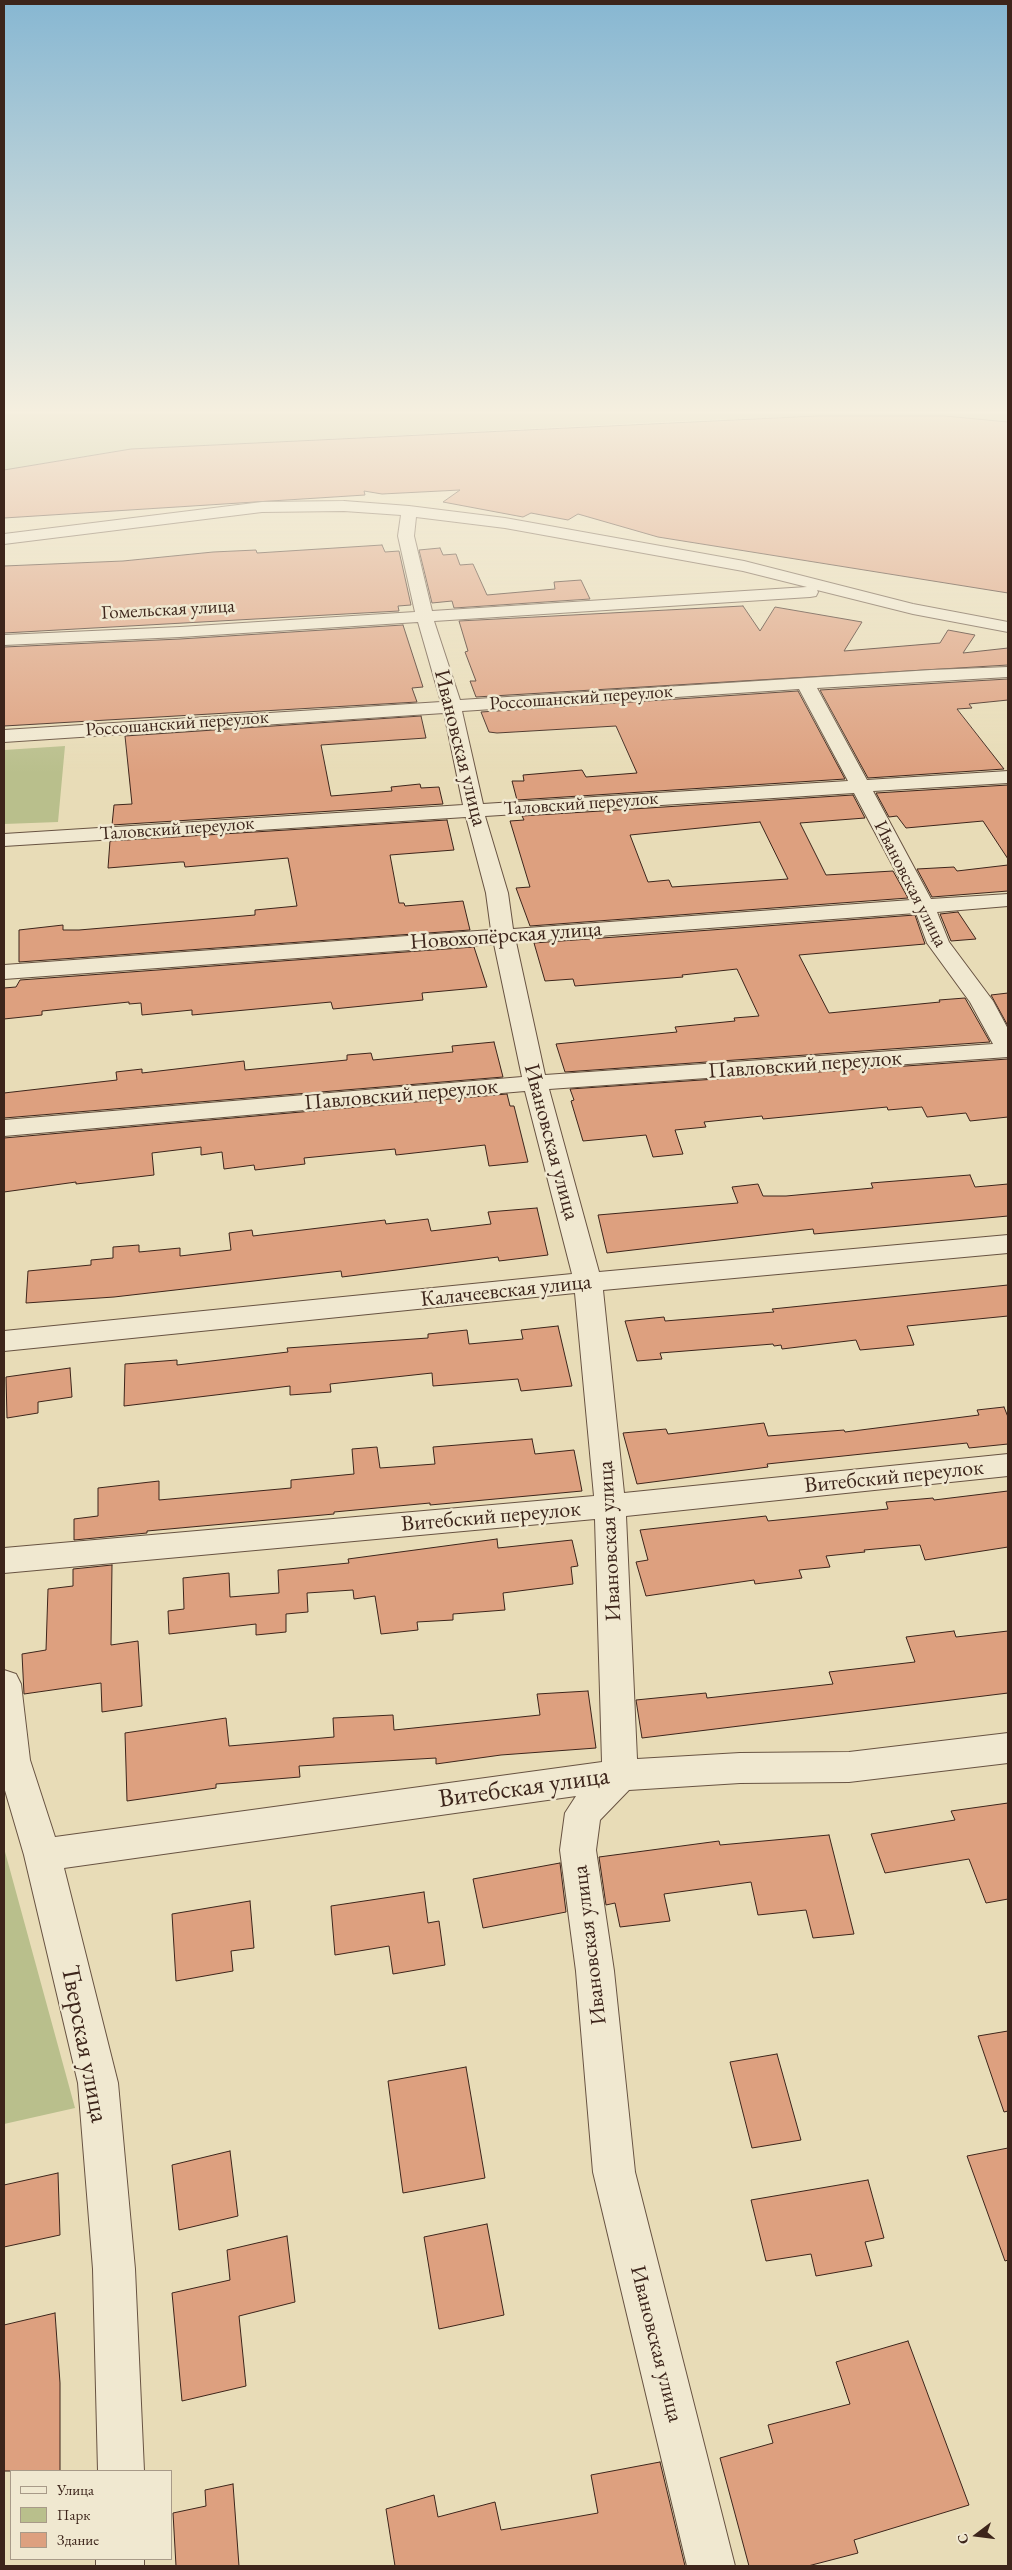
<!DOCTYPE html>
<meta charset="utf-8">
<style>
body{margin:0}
#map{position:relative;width:1012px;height:2570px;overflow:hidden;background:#e8dcb7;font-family:"EB Garamond",serif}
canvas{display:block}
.frame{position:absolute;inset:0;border:5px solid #3d251b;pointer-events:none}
.legend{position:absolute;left:10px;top:2470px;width:162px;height:90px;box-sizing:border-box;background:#f0e8d0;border:1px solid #a89a88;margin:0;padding:6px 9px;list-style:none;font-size:15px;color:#3d251b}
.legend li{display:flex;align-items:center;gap:10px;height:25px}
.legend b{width:25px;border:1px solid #a89a88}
.north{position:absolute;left:952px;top:2510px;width:50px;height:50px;-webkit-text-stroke:4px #f0e8d0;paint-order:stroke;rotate:255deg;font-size:14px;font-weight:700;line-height:20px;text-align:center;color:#3d251b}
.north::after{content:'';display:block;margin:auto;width:18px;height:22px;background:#3d251b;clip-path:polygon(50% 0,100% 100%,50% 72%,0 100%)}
</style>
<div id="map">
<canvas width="1012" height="2570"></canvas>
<div class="frame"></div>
<ul class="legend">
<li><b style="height:6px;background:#f0e8d0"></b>Улица</li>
<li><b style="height:14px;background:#b9bf8c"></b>Парк</li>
<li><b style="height:14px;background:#dda07f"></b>Здание</li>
</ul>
<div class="north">С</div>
</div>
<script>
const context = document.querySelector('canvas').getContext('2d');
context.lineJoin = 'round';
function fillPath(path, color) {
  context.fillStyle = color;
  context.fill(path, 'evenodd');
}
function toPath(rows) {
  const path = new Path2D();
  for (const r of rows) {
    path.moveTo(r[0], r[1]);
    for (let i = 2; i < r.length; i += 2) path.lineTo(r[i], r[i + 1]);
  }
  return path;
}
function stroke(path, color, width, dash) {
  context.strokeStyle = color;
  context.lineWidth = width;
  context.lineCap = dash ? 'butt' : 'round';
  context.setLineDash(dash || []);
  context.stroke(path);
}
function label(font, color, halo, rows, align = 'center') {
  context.font = font + ' "EB Garamond",serif';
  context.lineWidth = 5;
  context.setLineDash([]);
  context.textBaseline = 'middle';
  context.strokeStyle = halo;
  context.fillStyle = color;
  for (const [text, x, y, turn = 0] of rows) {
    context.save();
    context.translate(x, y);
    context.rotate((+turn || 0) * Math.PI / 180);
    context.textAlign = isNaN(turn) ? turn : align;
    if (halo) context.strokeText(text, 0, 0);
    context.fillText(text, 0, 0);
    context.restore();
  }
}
fillPath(toPath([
 [4,414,1008,414,1008,422,945,416,817,416,683,421,131,449,4,470],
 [65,746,58,822,4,824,4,750],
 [4,1848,75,2108,4,2124]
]), '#b9bf8c');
const building = toPath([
 [817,416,945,416,1008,422,1008,593,658,537,578,514,568,520,531,513,523,517,443,502,460,490,382,494,364,491,365,495,4,518,4,470,131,449,817,416],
 [382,545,385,552,399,551,411,605,398,606,399,611,4,633,4,566,123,561,213,552,256,550,257,553,382,545],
 [440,548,443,555,456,554,460,565,473,564,487,595,555,589,554,582,581,580,590,599,454,608,452,601,432,603,419,550,440,548],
 [743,606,760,631,775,607,862,622,844,651,940,643,948,630,975,635,963,653,1008,648,1008,665,476,697,470,681,476,681,465,652,468,651,459,621,743,606],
 [403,625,423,687,412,688,417,702,4,726,4,647,180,639,403,625],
 [1008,679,1008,700,969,704,972,708,957,709,1004,769,868,778,820,690,1008,679],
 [798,691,845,779,517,800,512,781,524,781,523,775,582,770,586,777,637,773,616,726,497,733,489,732,481,712,798,691],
 [421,716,426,738,321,745,331,796,392,791,391,787,420,784,421,788,439,787,443,804,112,825,114,805,132,804,125,736,421,716],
 [1008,785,1008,859,983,821,906,828,897,816,889,817,876,793,1008,785],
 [853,795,865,818,800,823,826,875,893,871,908,898,530,926,516,888,530,887,510,821,524,820,522,816,853,795],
 [760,822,788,879,672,887,669,880,648,882,630,835,760,822],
 [447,820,454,850,390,855,399,903,404,903,405,906,463,901,470,930,19,962,19,930,63,925,63,930,79,930,197,920,255,915,255,910,297,906,288,858,185,867,184,862,180,862,108,868,110,841,447,820],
 [1008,865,1008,891,932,897,917,869,954,867,957,871,1008,865],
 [958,912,976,939,951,941,940,914,958,912],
 [915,915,925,944,799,955,829,1013,940,1002,939,1000,965,998,990,1042,565,1072,556,1044,677,1032,675,1027,735,1021,734,1018,759,1016,737,969,682,975,683,977,575,986,573,979,545,981,534,943,915,915],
 [474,947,487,987,422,993,423,1000,333,1009,331,1002,192,1015,192,1010,142,1015,141,1003,129,1004,129,1002,42,1011,42,1015,4,1019,4,988,16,987,20,980,474,947],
 [1008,993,1008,1026,991,995,1008,993],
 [494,1042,503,1077,4,1118,4,1093,117,1080,116,1072,142,1069,142,1073,244,1061,245,1070,347,1060,347,1055,371,1053,373,1060,453,1052,452,1046,494,1042],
 [1008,1059,1008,1117,970,1121,966,1113,927,1117,922,1107,888,1110,887,1107,763,1119,762,1116,704,1122,706,1127,675,1130,683,1154,653,1157,646,1135,583,1141,571,1101,574,1100,570,1089,1008,1059],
 [507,1094,510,1106,514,1106,528,1162,489,1166,485,1145,396,1155,395,1149,304,1158,305,1164,255,1170,254,1165,224,1169,222,1152,201,1155,201,1147,152,1153,154,1175,76,1184,76,1182,4,1192,4,1138,507,1094],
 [970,1175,975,1187,1008,1184,1008,1216,814,1234,813,1229,607,1253,598,1215,738,1203,732,1187,758,1184,763,1196,786,1196,873,1188,871,1183,970,1175],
 [537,1208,548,1255,499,1261,498,1257,342,1277,341,1271,114,1297,26,1303,28,1271,91,1265,91,1260,113,1258,113,1247,139,1245,139,1252,180,1248,180,1256,231,1250,229,1233,252,1230,253,1236,385,1220,386,1224,428,1219,431,1231,491,1224,488,1212,537,1208],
 [1008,1285,1008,1316,907,1326,914,1345,860,1350,856,1340,782,1349,781,1345,774,1346,773,1344,660,1353,662,1359,637,1361,625,1321,664,1317,665,1321,774,1312,772,1309,1008,1285],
 [558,1326,572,1386,521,1391,518,1379,433,1386,432,1373,330,1384,331,1392,290,1395,290,1386,124,1406,125,1364,177,1360,177,1365,288,1352,287,1348,428,1338,428,1334,467,1330,469,1344,523,1339,521,1330,558,1326],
 [70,1368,72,1397,38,1402,38,1413,7,1418,6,1377,70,1368],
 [1004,1407,1008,1417,1008,1444,969,1448,967,1443,767,1464,768,1467,637,1484,623,1433,666,1429,668,1434,764,1423,768,1436,844,1430,845,1432,979,1415,977,1410,1004,1407],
 [532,1439,535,1454,574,1450,582,1491,430,1505,430,1503,334,1512,334,1514,147,1531,147,1533,74,1540,74,1519,98,1516,98,1488,159,1481,159,1500,291,1488,291,1480,354,1474,352,1449,377,1447,380,1468,435,1464,433,1447,532,1439],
 [1008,1491,1008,1547,925,1560,920,1545,864,1550,865,1552,826,1556,830,1567,799,1570,802,1578,755,1584,754,1580,646,1596,636,1562,648,1560,640,1530,766,1516,768,1521,888,1509,886,1502,933,1498,934,1500,1008,1491],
 [497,1539,498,1548,572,1540,578,1566,571,1567,573,1584,503,1593,505,1610,453,1614,453,1620,417,1622,418,1630,381,1634,375,1596,354,1599,353,1590,307,1593,308,1612,286,1614,286,1632,256,1635,256,1624,169,1634,168,1611,184,1609,183,1578,229,1573,230,1597,279,1593,278,1570,349,1563,348,1559,497,1539],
 [112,1565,111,1645,138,1641,142,1706,102,1712,101,1683,24,1694,22,1654,46,1650,48,1589,73,1586,73,1569,112,1565],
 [954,1631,956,1637,1008,1631,1008,1693,642,1738,636,1700,706,1693,707,1698,833,1684,829,1672,915,1662,906,1637,954,1631],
 [588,1691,596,1748,501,1755,436,1764,436,1758,299,1766,300,1777,216,1784,216,1788,127,1801,125,1733,226,1718,229,1746,334,1737,333,1718,393,1715,394,1730,540,1715,537,1694,588,1691],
 [1008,1803,1008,1899,986,1903,969,1859,885,1873,871,1834,955,1820,951,1811,1008,1803],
 [829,1835,854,1934,813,1938,806,1910,758,1915,751,1882,664,1894,670,1921,620,1927,615,1903,606,1905,599,1857,719,1841,720,1845,829,1835],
 [560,1863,566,1912,483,1928,473,1879,560,1863],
 [424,1892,428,1923,439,1921,445,1965,393,1974,389,1946,335,1955,331,1906,424,1892],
 [250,1901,254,1948,231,1951,233,1971,176,1981,172,1914,250,1901],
 [1008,2031,1008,2111,1004,2112,978,2036,1008,2031],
 [777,2054,801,2140,752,2148,730,2062,777,2054],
 [466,2067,485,2178,403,2193,388,2081,466,2067],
 [1008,2148,1008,2260,1005,2261,967,2156,1008,2148],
 [230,2151,238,2216,179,2230,172,2165,230,2151],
 [58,2173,60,2235,4,2247,4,2185,58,2173],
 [868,2180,884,2238,865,2242,872,2266,816,2276,811,2254,766,2261,751,2200,868,2180],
 [487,2224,504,2315,439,2329,424,2237,487,2224],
 [287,2236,295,2302,239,2316,246,2386,182,2401,172,2293,230,2280,227,2250,287,2236],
 [55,2313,60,2383,60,2471,4,2471,4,2325,55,2313],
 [908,2341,969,2505,854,2540,858,2553,808,2566,749,2566,720,2458,773,2443,768,2425,850,2404,836,2362,908,2341],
 [660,2462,685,2566,395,2566,386,2509,434,2495,438,2517,495,2502,501,2530,598,2513,591,2475,660,2462],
 [233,2484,239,2566,176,2566,173,2513,206,2506,205,2490,233,2484]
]);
fillPath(building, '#dda07f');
stroke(building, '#3d251b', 1);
const minor = toPath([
 [344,501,409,506,505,518,744,561,913,604,1008,622,1008,632,913,614,817,590,818,592,816,596,810,597,434,621,460,700,931,670,1008,667,1008,677,817,688,867,780,1008,771,1008,783,873,791,931,899,1008,894,1008,906,937,912,949,942,993,1001,1008,1029,1008,1057,549,1089,599,1272,1008,1235,1008,1253,603,1290,624,1493,1008,1454,1008,1476,626,1516,637,1759,740,1753,849,1752,1008,1733,1008,1763,849,1782,740,1783,629,1790,600,1820,596,1850,614,1971,635,2172,735,2566,687,2566,593,2172,576,1971,560,1850,565,1813,576,1796,64,1868,118,2083,135,2269,144,2471,98,2471,93,2269,78,2083,24,1855,4,1787,4,1670,16,1674,21,1684,30,1760,55,1837,602,1762,595,1519,4,1573,4,1548,594,1496,575,1293,4,1351,4,1331,572,1274,525,1091,4,1136,4,1120,522,1077,494,944,4,979,4,965,491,930,486,893,466,817,4,846,4,834,463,805,444,713,4,742,4,730,441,702,418,622,180,637,4,645,4,635,180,627,415,612,398,536,401,515,344,511,262,512,4,544,4,534,262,502,344,501],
 [416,517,505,528,743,571,807,587,432,611,414,536,416,517],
 [799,689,848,781,483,804,462,711,799,689],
 [854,793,911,900,513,929,508,893,485,816,854,793],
 [916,913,927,943,970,1002,993,1044,545,1075,516,942,916,913],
 [96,2559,144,2559,144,2566,96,2566,96,2559]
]);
stroke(minor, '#685342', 2);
fillPath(minor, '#f0e8d0');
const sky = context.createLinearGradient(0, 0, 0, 774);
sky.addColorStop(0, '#87b7d2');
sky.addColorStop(0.53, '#f5efdf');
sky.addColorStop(1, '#f5efdf00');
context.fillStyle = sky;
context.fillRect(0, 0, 1012, 774);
label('19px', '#3d251b', '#f0e8d0', [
 ["Гомельская улица",168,610,-3],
 ["Россошанский переулок",581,698,-4],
 ["Россошанский переулок",177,724,-4],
 ["Таловский переулок",581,804,-4],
 ["Таловский переулок",177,829,-4],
 ["Ивановская улица",910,884,63]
]);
label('22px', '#3d251b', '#f0e8d0', [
 ["Ивановская улица",460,748,76],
 ["Новохопёрская улица",506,936,-4],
 ["Павловский переулок",805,1065,-4],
 ["Павловский переулок",401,1095,-5],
 ["Ивановская улица",551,1142,75],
 ["Калачеевская улица",506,1291,-6],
 ["Витебский переулок",894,1477,-6],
 ["Витебский переулок",491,1517,-5],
 ["Ивановская улица",610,1541,-93],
 ["Ивановская улица",590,1945,-97],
 ["Ивановская улица",656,2344,76]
]);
label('26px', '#3d251b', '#f0e8d0', [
 ["Витебская улица",524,1788,-8],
 ["Тверская улица",84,2044,79]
]);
</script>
